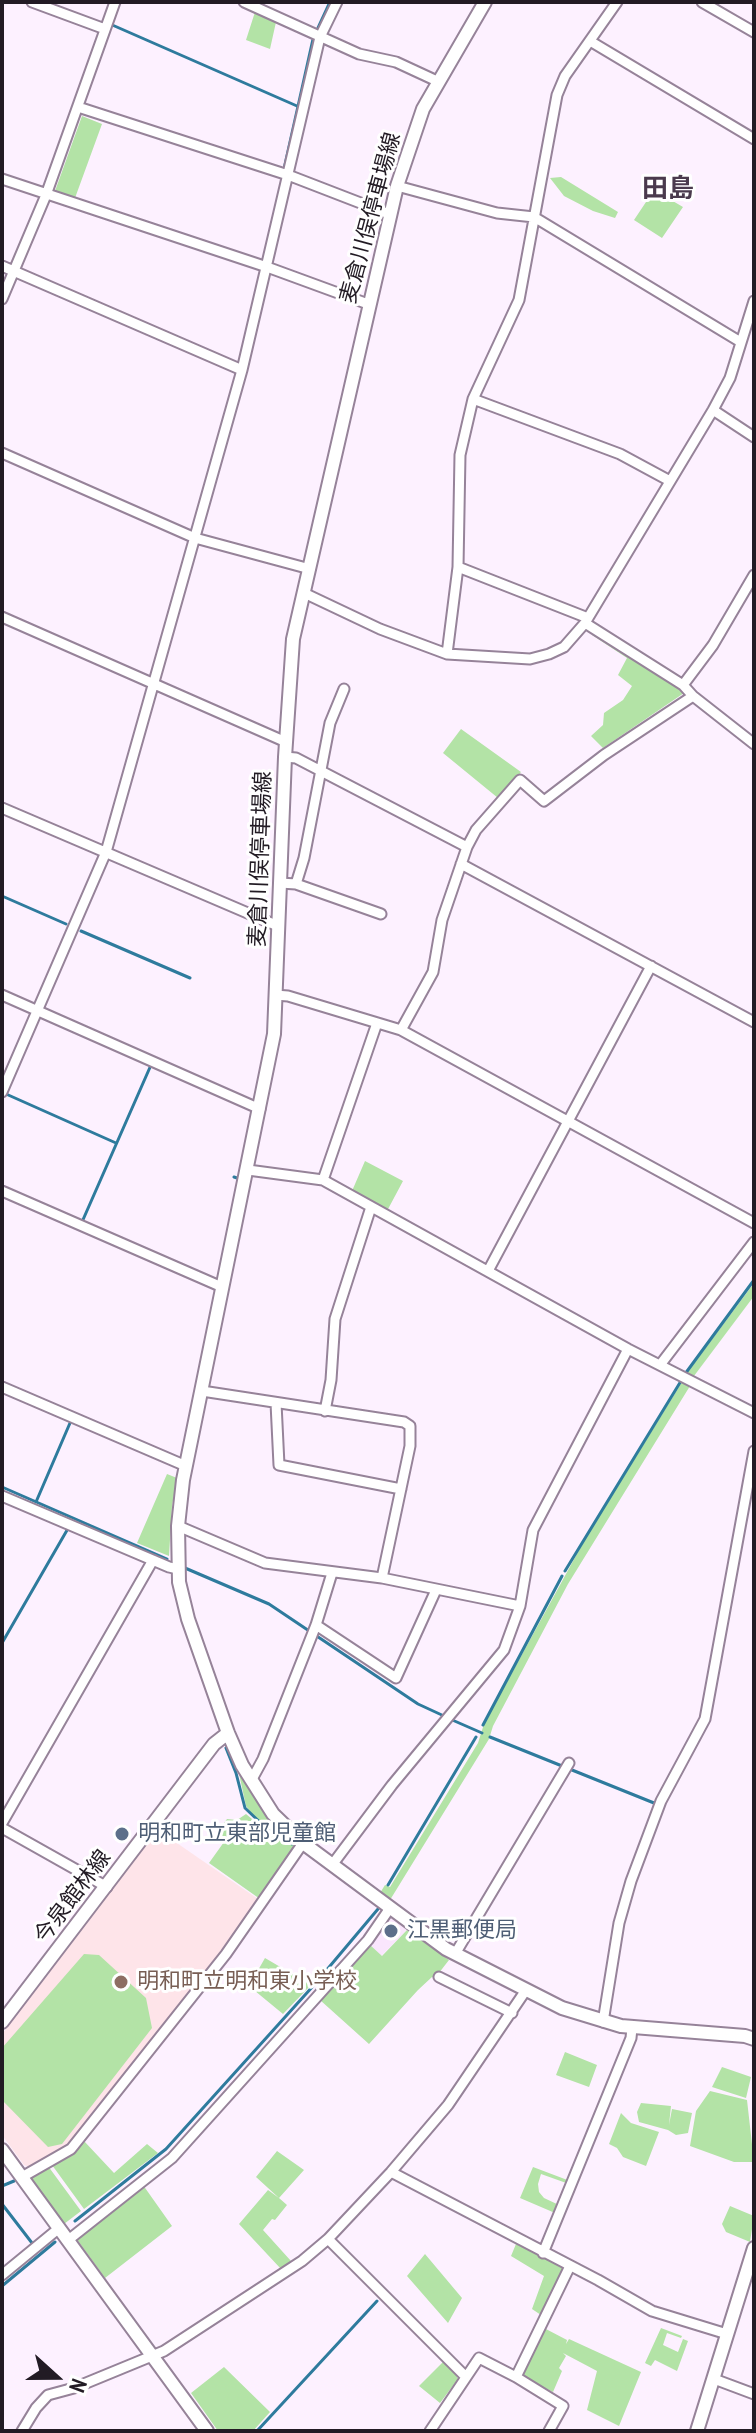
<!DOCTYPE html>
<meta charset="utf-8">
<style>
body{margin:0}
#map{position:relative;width:756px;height:2433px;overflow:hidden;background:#fdf1ff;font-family:"PT Sans Narrow",sans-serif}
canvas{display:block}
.frame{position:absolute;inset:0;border:4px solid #221b24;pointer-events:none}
.north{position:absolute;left:16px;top:2337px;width:80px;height:80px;-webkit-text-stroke:6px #fff;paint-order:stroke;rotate:111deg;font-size:22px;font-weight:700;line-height:32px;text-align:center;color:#221b24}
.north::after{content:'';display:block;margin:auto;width:28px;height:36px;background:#221b24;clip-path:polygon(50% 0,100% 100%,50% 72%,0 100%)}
</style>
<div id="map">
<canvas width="756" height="2433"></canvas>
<div class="frame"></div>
<div class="north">N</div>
</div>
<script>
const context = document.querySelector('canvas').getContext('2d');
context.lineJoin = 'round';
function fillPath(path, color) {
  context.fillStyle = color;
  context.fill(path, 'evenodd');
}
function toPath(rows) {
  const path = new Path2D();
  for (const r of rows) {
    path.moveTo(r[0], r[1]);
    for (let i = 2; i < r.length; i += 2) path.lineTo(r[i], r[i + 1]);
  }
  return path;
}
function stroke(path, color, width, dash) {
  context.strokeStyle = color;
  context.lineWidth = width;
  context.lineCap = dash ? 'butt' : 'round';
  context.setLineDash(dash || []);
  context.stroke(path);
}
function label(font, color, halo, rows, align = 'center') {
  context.font = font + ' "PT Sans Narrow","Noto Sans JP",sans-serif';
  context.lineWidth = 6;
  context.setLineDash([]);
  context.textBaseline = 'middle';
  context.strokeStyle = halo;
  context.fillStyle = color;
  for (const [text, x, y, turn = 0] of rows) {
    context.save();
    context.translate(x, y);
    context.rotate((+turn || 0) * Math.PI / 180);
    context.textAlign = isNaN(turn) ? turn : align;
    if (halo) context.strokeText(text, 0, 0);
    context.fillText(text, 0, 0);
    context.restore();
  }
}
fillPath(toPath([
 [388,1916,407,1930,381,1956,369,1944]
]), '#fae6fd');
fillPath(toPath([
 [158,1830,258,1899,176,2013,68,2145,29,2167,24,2165,2,2135,2,2034]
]), '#fee4e9');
fillPath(toPath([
 [255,12,276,22,270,49,246,40],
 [82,116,102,124,75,198,55,191],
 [561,177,618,212,615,218,593,211,564,196,550,178],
 [654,190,683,207,662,238,634,220],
 [594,631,671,681,684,693,603,748,591,736,603,725,604,713,623,700,632,686,618,675,627,658,592,635],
 [461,729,521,772,498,798,443,753],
 [365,1161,403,1181,387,1211,352,1191],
 [754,1283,754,1296,694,1376,687,1373],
 [682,1382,690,1386,568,1584,493,1726,489,1739,390,1900,380,1893,385,1885,390,1887,478,1743,484,1724,584,1541],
 [167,1474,177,1478,172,1506,169,1556,137,1543],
 [238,1769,267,1816,295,1846,260,1899,209,1863,224,1842,215,1835,227,1819,237,1820,246,1814,264,1829,293,1844,255,1818,246,1806],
 [407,1930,449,1960,435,1978,432,1977,418,1990,369,2044,320,2000,369,1944,382,1956],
 [84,1954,99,1955,146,1998,152,2028,62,2144,48,2147,2,2100,2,2048],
 [265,1958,311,1985,283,2014,249,1986],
 [565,2052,597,2065,589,2087,556,2075],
 [722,2067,751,2077,746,2098,712,2087],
 [710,2091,747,2100,754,2162,734,2162,690,2146,696,2111],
 [641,2103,671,2106,669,2125,672,2109,692,2113,688,2133,676,2135,668,2130,639,2122,637,2112],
 [621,2113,631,2123,659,2132,646,2166,623,2157,617,2148,609,2144],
 [84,2141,114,2173,147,2144,158,2153,84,2209,52,2165,74,2153],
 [277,2151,304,2170,279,2198,287,2205,275,2220,272,2219,263,2230,291,2261,281,2269,239,2224,268,2190,279,2198,256,2177],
 [48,2166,81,2211,64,2224,31,2177],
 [533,2167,570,2181,569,2184,541,2174,538,2184,539,2192,544,2198,559,2205,555,2213,520,2198],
 [143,2185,172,2226,105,2278,76,2238],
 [730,2206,754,2216,750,2242,726,2232,722,2224],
 [516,2244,563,2268,541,2315,532,2309,544,2276,511,2256],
 [425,2254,462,2298,448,2323,407,2276],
 [544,2328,567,2340,566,2344,569,2339,641,2372,619,2426,587,2410,597,2371,563,2353,566,2356,559,2368,562,2371,553,2392,525,2378,522,2372],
 [661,2328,682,2336,681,2338,667,2333,663,2345,678,2352,683,2339,688,2341,677,2371,655,2360,651,2366,645,2363],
 [443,2362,454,2371,458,2379,440,2403,419,2386],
 [224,2367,270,2412,253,2431,218,2431,191,2393]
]), '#b3e3a6');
stroke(toPath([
 [110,24,297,106],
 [318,28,330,2],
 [284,169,313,39],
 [2,896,66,924],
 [81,931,190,978],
 [6,1094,116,1143],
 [234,1177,237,1178],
 [82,1222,151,1065],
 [685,1374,754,1280],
 [2,1487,167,1559],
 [36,1502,70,1423],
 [185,1568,269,1604,418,1704,444,1716],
 [565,1571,681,1381],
 [2,1643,70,1525],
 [450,1719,482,1733],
 [483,1725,562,1576],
 [490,1737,654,1803],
 [226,1748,236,1773,245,1808,267,1829,292,1844],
 [388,1885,476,1737],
 [2,2186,14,2181],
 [2,2204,32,2243],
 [75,2221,166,2149,314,1985,378,1909],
 [2,2286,55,2242],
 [257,2431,377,2301]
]), '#2e7b9d', 3);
const street = toPath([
 [32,2,105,29],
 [244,2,359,54,396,62,437,81],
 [702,2,754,32],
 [590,41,754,139],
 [78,107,288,175,389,214],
 [2,179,267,267,368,304],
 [397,186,497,213,534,217,739,341],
 [2,266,242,370],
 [2,299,46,195,115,2],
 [473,399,620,454,670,481],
 [713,410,754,437],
 [2,453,195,538,310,569],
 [458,567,588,618],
 [304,593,380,629,447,654,530,659,549,654,564,647,585,623,713,410,730,378,754,301],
 [2,617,286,742],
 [585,623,683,685,693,696,754,744],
 [447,654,458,567,460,455,473,399,519,300,557,95,565,76,617,2],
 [683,685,713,645,754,575],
 [285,757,296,758,467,847,442,920,433,972,401,1030],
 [2,808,278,926],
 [467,847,476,830,520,780,544,801,604,755,693,696],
 [461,864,754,1022],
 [280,883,296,884,381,914],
 [296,884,304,858,330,723,344,689],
 [2,995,260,1109],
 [275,995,288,996,401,1030,754,1223],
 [2,1092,106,852,242,370,320,37,337,2],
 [248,1170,323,1180,628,1349,754,1413],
 [323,1180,377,1023],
 [2,1191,222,1287],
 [488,1271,651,966],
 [660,1365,754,1242],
 [2,1387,186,1466],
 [202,1391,404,1422,410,1426,410,1446,382,1578],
 [276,1403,279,1465,401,1489],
 [325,1411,331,1380,335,1319,371,1207],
 [2,1496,169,1567,178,1569],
 [178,1526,265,1563,382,1578,520,1606],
 [316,1625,396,1678,436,1590],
 [251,1781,263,1759,316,1625,332,1573],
 [2,1823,153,1560],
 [2,1828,107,1887],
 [332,1865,392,1785,504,1650,520,1606,533,1530,628,1349],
 [455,1954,569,1763],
 [439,1977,512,2013],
 [603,2022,619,1923,631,1881,661,1801,705,1719,754,1451],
 [391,2172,598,2280,652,2311,727,2334],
 [22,2177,71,2149,226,1954,303,1843],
 [328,2239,465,2376],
 [67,2241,172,2158,368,1940,390,1908],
 [543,2253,631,2038,632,2028],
 [2,2275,58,2229],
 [516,2377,563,2406,549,2431],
 [714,2379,754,2394],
 [22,2431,36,2408,48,2395,74,2388,164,2351,302,2261,328,2239,391,2172,448,2105,526,1990],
 [430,2431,479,2358,516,2377,570,2266]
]);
const secondary = toPath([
 [485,2,423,109,397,186,293,639,285,757,274,1034,183,1480,178,1526,179,1582,188,1619,228,1733,242,1765,273,1814,303,1843,446,1949,562,2008,621,2026,745,2036,754,2039],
 [2,2022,214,1744,228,1733],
 [2,2150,207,2431],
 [697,2431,754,2248]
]);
stroke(street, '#968399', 13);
stroke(secondary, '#968399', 16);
stroke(street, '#fff', 9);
stroke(secondary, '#fff', 12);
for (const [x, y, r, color] of [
 [122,1834,8,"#5c6f8a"],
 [391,1931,8,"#5c6f8a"],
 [121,1982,8,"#8d6e63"]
]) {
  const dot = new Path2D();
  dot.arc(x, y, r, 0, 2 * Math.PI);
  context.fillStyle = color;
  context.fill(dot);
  stroke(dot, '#fff', 3);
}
label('22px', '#221b24', '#fff', [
 ["麦倉川俣停車場線",371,218,-75],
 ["麦倉川俣停車場線",261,859,-88],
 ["今泉館林線",73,1897,-53]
]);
label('22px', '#4e5e75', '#fff', [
 ["明和町立東部児童館",138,1834],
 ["江黒郵便局",407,1931]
], 'left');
label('22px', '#785e54', '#fff', [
 ["明和町立明和東小学校",137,1982]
], 'left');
label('bold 26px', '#4a3a4d', '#fff', [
 ["田島",668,190]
]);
</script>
